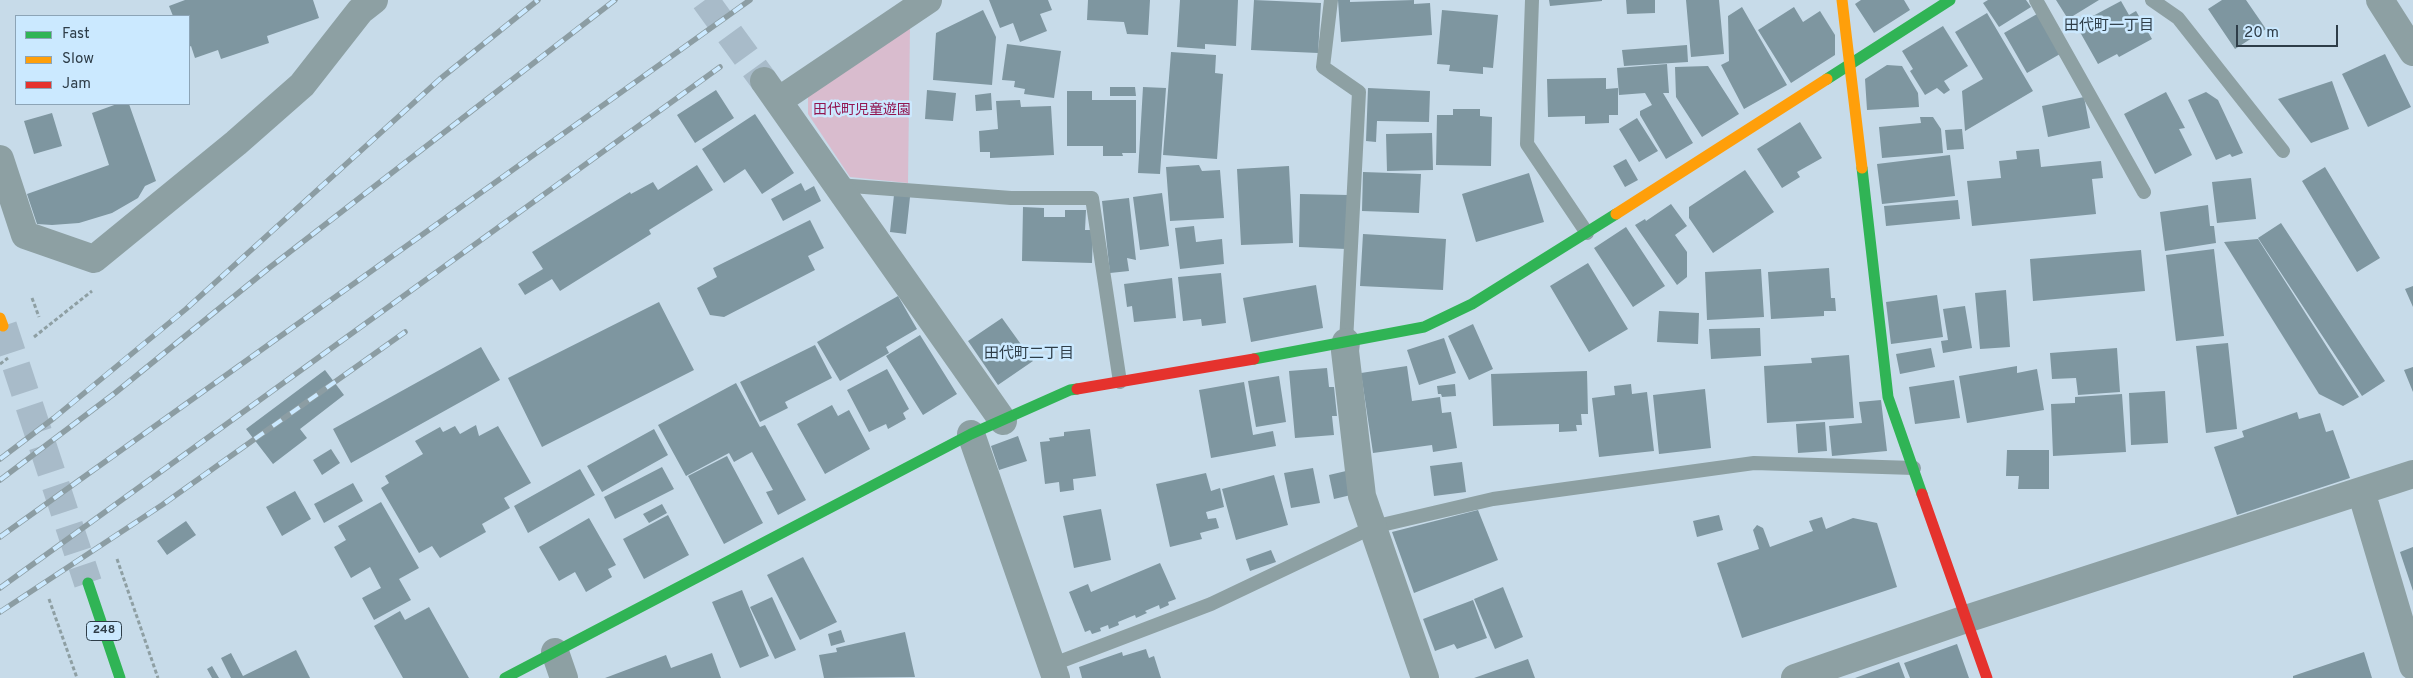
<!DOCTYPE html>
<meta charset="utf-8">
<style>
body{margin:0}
#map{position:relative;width:2413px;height:678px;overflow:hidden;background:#c7dbe9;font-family:Overpass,sans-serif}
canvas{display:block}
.legend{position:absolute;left:15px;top:15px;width:175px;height:90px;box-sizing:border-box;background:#cbe9ff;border:1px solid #8ca4b6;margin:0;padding:6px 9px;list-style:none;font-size:15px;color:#2e3d48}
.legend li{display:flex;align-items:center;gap:10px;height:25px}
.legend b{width:25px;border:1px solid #8ca4b6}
.scale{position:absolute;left:2236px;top:25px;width:102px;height:22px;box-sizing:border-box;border:2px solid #2e3d48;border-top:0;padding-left:6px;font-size:15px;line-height:18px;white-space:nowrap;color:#2e3d48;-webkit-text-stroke:4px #cbe9ff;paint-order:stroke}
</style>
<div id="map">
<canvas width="2413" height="678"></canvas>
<ul class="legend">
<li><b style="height:6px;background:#30b455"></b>Fast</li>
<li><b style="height:6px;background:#ff9f0a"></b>Slow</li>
<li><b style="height:6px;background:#e5322d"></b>Jam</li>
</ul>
<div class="scale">20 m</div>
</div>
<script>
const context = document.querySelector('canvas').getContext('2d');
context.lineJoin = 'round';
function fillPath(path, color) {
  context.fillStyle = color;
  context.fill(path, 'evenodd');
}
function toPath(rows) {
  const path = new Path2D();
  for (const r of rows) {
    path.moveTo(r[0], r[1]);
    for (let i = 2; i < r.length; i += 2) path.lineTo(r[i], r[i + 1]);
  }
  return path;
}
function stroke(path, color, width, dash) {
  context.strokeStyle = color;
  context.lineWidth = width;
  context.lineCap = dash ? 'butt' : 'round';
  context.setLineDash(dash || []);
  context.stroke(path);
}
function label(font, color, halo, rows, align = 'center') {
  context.font = font + ' Overpass,"Noto Sans JP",sans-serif';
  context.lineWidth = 5;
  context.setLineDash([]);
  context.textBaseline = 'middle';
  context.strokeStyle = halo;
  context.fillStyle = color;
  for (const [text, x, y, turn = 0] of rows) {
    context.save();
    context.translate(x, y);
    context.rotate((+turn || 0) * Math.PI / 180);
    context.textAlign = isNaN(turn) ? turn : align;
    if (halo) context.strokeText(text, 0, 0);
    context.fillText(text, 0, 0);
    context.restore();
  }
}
fillPath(toPath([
 [910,26,908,183,850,177,808,114,808,91]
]), '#d9bcce');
fillPath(toPath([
 [185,0,313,0,319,18,267,36,269,43,221,59,218,50,195,58,191,46,189,47,189,16,173,16,169,6],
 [989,0,1048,0,1052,10,1040,14,1047,31,1020,42,1013,23,1000,28],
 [1088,0,1150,0,1148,35,1127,34,1124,22,1087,20],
 [1180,0,1238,0,1236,46,1205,44,1205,49,1177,47],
 [1254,0,1321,3,1318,53,1251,50],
 [1338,0,1350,0,1350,2,1414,0,1414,4,1430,3,1432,35,1341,42],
 [1549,0,1602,0,1602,1,1550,6],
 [1626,0,1655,0,1655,13,1627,14],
 [1686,0,1719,0,1724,54,1691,57],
 [1861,0,1904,0,1910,10,1874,33,1855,4],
 [1988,0,2026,0,2031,7,1999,27,1983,3],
 [2056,0,2099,0,2068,19],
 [2222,0,2246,0,2266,29,2235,49,2208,9],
 [2121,1,2129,15,2136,11,2152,39,2119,57,2117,54,2098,64,2076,25],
 [1742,7,1787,85,1744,109,1721,65,1729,61,1728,16],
 [1794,7,1803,22,1820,11,1835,35,1835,55,1791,83,1758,30],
 [983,10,996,37,992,85,933,80,936,33],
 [1442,10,1498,15,1493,68,1483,67,1483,74,1449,71,1450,65,1437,64],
 [1987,13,2033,91,1965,131,1962,91,1983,79,1955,32],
 [2037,14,2060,54,2027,73,2004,33],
 [1943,26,1968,66,1944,81,1950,90,1944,94,1937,88,1925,95,1910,71,1913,69,1902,51],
 [1007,44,1061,51,1054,98,1024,94,1025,89,1014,87,1015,81,1002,80],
 [1687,45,1688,62,1624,66,1622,50],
 [1171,52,1216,55,1215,73,1223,74,1217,159,1163,155],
 [2385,54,2411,107,2368,127,2342,74],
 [1667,64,1669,93,1663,93,1693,143,1666,159,1640,115,1640,111,1652,105,1645,93,1619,95,1617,68],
 [1887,65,1902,66,1918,93,1919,107,1867,110,1865,79],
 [1708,66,1739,114,1702,137,1676,97,1675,67],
 [1606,78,1606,89,1618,88,1618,115,1609,115,1609,123,1585,124,1585,116,1548,117,1547,79],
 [2332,81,2349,129,2311,143,2278,99],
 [1110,87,1135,87,1136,96,1110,96],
 [1143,87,1166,88,1160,174,1138,173],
 [1368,88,1430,91,1429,122,1377,121,1376,142,1366,141],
 [716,90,734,118,695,143,677,115],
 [927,90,956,93,953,121,925,119],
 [1067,91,1092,91,1092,100,1136,100,1136,153,1122,153,1123,156,1103,156,1103,146,1067,146],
 [2166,92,2185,128,2179,129,2192,155,2155,174,2124,114],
 [2206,92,2218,100,2243,153,2232,157,2230,154,2216,160,2188,100],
 [991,93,992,110,976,111,975,95],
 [2084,97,2090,128,2048,137,2042,106],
 [1020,100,1021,107,1051,106,1054,155,990,158,990,152,980,152,979,131,998,129,996,101],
 [117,104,129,104,156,181,145,186,138,198,112,213,79,223,52,225,37,224,27,194,109,165,92,113],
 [1453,109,1480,109,1480,116,1492,117,1491,166,1436,165,1437,115,1453,115],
 [52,113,62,146,34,154,24,121],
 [755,114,794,173,762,194,745,169,724,183,702,149],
 [1920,117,1933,117,1941,129,1943,153,1882,158,1879,127,1921,123],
 [1637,118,1658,151,1639,162,1619,129],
 [1800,122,1822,158,1797,172,1800,177,1782,188,1757,149],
 [1962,129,1964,149,1947,150,1945,130],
 [1432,133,1433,170,1387,171,1386,134],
 [2039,149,2041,167,2101,161,2103,178,2092,179,2096,214,1972,226,1967,181,2001,178,1999,161,2017,159,2016,151],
 [1950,155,1955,196,1882,204,1877,164],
 [1626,159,1638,180,1625,187,1613,166],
 [697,165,713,190,649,230,651,234,560,291,552,279,525,295,518,284,543,269,532,252,630,192,631,194,653,182,658,190],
 [1199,165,1202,171,1220,170,1224,218,1170,221,1166,167],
 [1289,166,1293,243,1241,245,1237,169],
 [2325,167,2380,258,2357,272,2302,181],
 [1745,170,1774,212,1713,253,1689,218,1689,207],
 [1363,172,1421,174,1419,213,1362,211],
 [1529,173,1544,222,1476,242,1462,194],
 [2251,178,2256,219,2217,223,2212,182],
 [801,183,805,191,814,186,821,201,783,221,771,199],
 [1162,193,1169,246,1140,250,1133,197],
 [1300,194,1348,195,1346,249,1299,247],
 [894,195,910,197,906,234,890,232],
 [1129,198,1136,260,1127,258,1129,271,1110,273,1102,201],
 [1958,200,1960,219,1886,226,1884,206],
 [1671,204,1687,226,1675,235,1687,252,1687,277,1677,285,1635,225,1645,219,1646,221],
 [2208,205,2210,226,2214,226,2216,243,2165,251,2160,212],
 [1023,207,1044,208,1044,217,1065,217,1065,210,1086,210,1085,230,1093,230,1092,263,1022,261],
 [810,220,824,248,808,256,815,270,724,317,710,315,697,288,717,277,713,268],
 [2281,223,2385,381,2362,396,2258,238],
 [1194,226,1196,242,1222,239,1224,264,1180,269,1175,228],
 [1626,227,1665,286,1633,307,1594,248],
 [1363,234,1446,239,1443,290,1360,286],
 [2258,239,2359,397,2343,406,2319,394,2224,242],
 [2214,249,2224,336,2176,341,2166,255],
 [2141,250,2145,291,2033,301,2030,259],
 [1588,263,1628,329,1589,352,1550,286],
 [1829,268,1831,298,1835,298,1836,311,1824,311,1824,316,1771,319,1768,272],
 [1761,269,1764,317,1707,320,1705,272],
 [1221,273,1226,323,1202,326,1201,319,1183,321,1178,277],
 [1172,278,1176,318,1134,322,1132,306,1127,307,1124,284],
 [1316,285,1323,328,1251,342,1243,298],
 [2413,286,2413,307,2405,289],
 [2006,290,2010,347,1980,349,1975,293],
 [1937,295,1943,337,1891,344,1886,302],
 [898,296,917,329,886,347,889,353,840,381,817,342],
 [659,302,694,370,542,447,508,378],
 [1965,306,1972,348,1943,353,1941,341,1948,340,1943,309],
 [1659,311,1699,313,1698,344,1657,342],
 [1002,318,1033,361,998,385,968,341],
 [1473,324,1493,369,1469,380,1448,336],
 [1760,328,1761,356,1711,359,1709,329],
 [920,335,957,394,923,415,886,356],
 [1444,338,1456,373,1419,385,1407,350],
 [2228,343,2237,429,2206,433,2196,346],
 [815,345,832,378,785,402,788,408,760,422,740,382],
 [481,347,500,380,351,463,333,429],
 [1931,348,1935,367,1900,374,1896,354],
 [2117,348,2120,392,2078,395,2076,378,2052,379,2050,353],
 [1849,355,1854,418,1767,423,1764,366,1812,363,1811,358],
 [1407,366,1412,401,1440,397,1442,413,1451,412,1457,448,1433,452,1432,445,1373,453,1361,373],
 [2017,366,2017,373,2037,369,2044,410,1967,423,1959,376],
 [2413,367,2413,392,2404,370],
 [1327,368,1329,387,1334,387,1337,416,1332,416,1334,435,1295,438,1289,371],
 [887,369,909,409,903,413,906,419,888,429,886,424,869,432,847,390],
 [325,370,344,395,300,429,307,438,273,464,246,429],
 [1587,371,1588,414,1581,414,1582,425,1576,425,1577,431,1559,432,1559,424,1493,426,1491,374],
 [1279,376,1286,422,1256,427,1248,381],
 [1954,380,1960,418,1915,424,1909,387],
 [1244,382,1253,435,1273,431,1276,446,1211,458,1199,390],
 [736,383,760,427,765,425,806,500,778,515,766,492,773,490,752,452,734,462,729,453,686,476,658,425],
 [1455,384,1456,396,1442,397,1441,394,1438,394,1437,386],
 [1631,384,1632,394,1647,392,1654,451,1599,457,1592,398,1615,395,1614,386],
 [1705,389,1711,448,1659,454,1653,395],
 [2165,391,2168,443,2131,445,2129,393],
 [2122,394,2126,452,2053,456,2051,404,2075,403,2075,397],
 [1881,400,1887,451,1832,456,1829,426,1862,423,1859,402],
 [832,405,838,416,849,410,870,449,825,474,797,424],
 [2297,412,2299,419,2320,413,2326,432,2333,430,2350,478,2237,515,2214,447,2244,437,2242,431],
 [1825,422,1827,451,1798,453,1796,424],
 [476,425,479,436,498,426,531,483,504,498,510,508,482,524,486,532,440,558,432,546,419,553,381,488,389,483,385,476,423,454,415,441,440,427,443,432,455,426,460,434],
 [654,429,668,455,602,492,587,466],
 [1090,429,1096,476,1073,479,1074,490,1060,492,1059,482,1045,484,1040,442,1050,441,1049,438,1064,436,1064,432],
 [1018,436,1027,461,999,470,991,446],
 [331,449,340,463,322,475,313,460],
 [2007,450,2049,450,2049,489,2018,489,2019,476,2006,476],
 [727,456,763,523,724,544,688,476],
 [1462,462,1466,492,1434,496,1430,466],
 [662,467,674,489,615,519,604,497],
 [1313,468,1320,503,1291,508,1284,473],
 [580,469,595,495,528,533,514,506],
 [1346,471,1351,495,1334,499,1329,475],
 [1206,473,1211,491,1220,488,1224,507,1206,512,1208,519,1216,518,1219,528,1200,533,1202,539,1170,547,1156,484],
 [1274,475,1288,525,1236,540,1222,489],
 [353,483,363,501,324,523,314,504],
 [295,491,311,519,282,536,266,507],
 [381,502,419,568,399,579,411,600,374,620,362,598,381,588,370,567,351,578,334,547,346,540,338,526],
 [662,504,667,513,649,523,643,514],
 [1101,509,1111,560,1074,568,1063,516],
 [1478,510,1498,560,1414,593,1392,532],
 [668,515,689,555,644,579,623,539],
 [1719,515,1723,530,1697,537,1693,521],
 [1822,517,1826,529,1853,518,1877,523,1897,587,1742,638,1717,563,1759,549,1753,530,1757,525,1763,528,1770,547,1813,531,1809,521],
 [589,518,616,565,608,569,612,577,586,592,575,572,559,581,539,547],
 [186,521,196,535,167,555,157,541],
 [2413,547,2413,591,2400,552],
 [1271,550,1276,562,1250,571,1246,559],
 [803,557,837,622,800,640,767,575],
 [1160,563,1176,599,1168,602,1169,605,1160,609,1159,605,1145,611,1147,613,1136,618,1135,615,1118,622,1119,625,1109,629,1108,625,1100,628,1101,631,1092,634,1090,630,1085,632,1069,592,1088,584,1091,592],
 [1503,587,1523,637,1495,649,1474,599],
 [742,590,769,656,740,668,712,602],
 [772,597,796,650,775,659,750,607],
 [1473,600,1487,638,1457,649,1454,644,1435,651,1423,619],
 [429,607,469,678,403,678,374,626,400,611,405,620],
 [841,630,845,642,831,646,828,634],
 [905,632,915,677,824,678,819,655,837,652,836,648],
 [1957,644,1969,678,1910,678,1904,663],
 [1146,649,1149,658,1154,656,1161,678,1082,678,1079,667,1122,652,1123,656],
 [296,650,310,678,231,678,221,658,231,653,243,676],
 [2364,652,2372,678,2293,678,2293,676],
 [712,653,721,678,605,678,666,655,671,668],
 [1528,659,1535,678,1474,678],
 [1899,662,1905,678,1855,678],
 [212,666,219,678,212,678,207,669]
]), '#7e96a0');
stroke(toPath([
 [705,0,764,81]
]), '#a8bbc9', 28, [28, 14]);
stroke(toPath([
 [3,326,88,583]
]), '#a8bbc9', 28, [28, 14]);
stroke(toPath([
 [32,298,39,317],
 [34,337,92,291],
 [0,364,8,358],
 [117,559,158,678],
 [49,599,77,678]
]), '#8e9fa3', 3, [4, 2.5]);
stroke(toPath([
 [1331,0,1323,67,1359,92,1346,342],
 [1532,0,1527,144,1587,233],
 [2036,0,2144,192],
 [2152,0,2178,18,2283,151],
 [838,185,1011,198,1092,198,1120,382],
 [1051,665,1211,604,1373,527,1493,499,1754,463,1914,468]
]), '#8da0a3', 14);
stroke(toPath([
 [2380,0,2413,52],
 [764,81,1003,421],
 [778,101,928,0],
 [0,159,25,235,94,259,236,143,302,85,360,11,374,0],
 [1346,342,1345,351,1362,496,1425,678],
 [971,434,1056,678],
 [2361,491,2413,666],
 [555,652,564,678],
 [1795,678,1966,619,2413,474]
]), '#8da0a3', 28);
stroke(toPath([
 [1827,79,1950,0],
 [1862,168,1888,397,1922,494],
 [1254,359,1424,327,1472,304,1616,214],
 [88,583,120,678],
 [505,678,971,434,1070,390,1077,389]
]), '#30b455', 11);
stroke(toPath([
 [1842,0,1862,168],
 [1616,214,1827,79],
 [0,318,3,326]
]), '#ff9f0a', 11);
stroke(toPath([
 [1077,389,1254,359],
 [1922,494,1987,678]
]), '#e5322d', 11);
const rail = toPath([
 [0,459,54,418,186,309,440,79,538,0],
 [0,480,115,393,269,268,615,0],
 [0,537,750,0],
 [0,588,720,67],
 [0,612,162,505,405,332]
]);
stroke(rail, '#8c9da3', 5.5);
stroke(rail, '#cbe9ff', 4, [11]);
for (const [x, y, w] of [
 [104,631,35]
]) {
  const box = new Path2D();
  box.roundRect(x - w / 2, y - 9.5, w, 19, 4);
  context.fillStyle = '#cbe9ff';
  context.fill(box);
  stroke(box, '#2e3d48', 1);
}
label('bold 12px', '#2e3d48', null, [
 ["248",104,631]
]);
label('14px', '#921650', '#cbe9ff', [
 ["田代町児童遊園",862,111]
]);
label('15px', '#2e3d48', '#cbe9ff', [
 ["田代町一丁目",2109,27],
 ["田代町二丁目",1029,355]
]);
</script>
